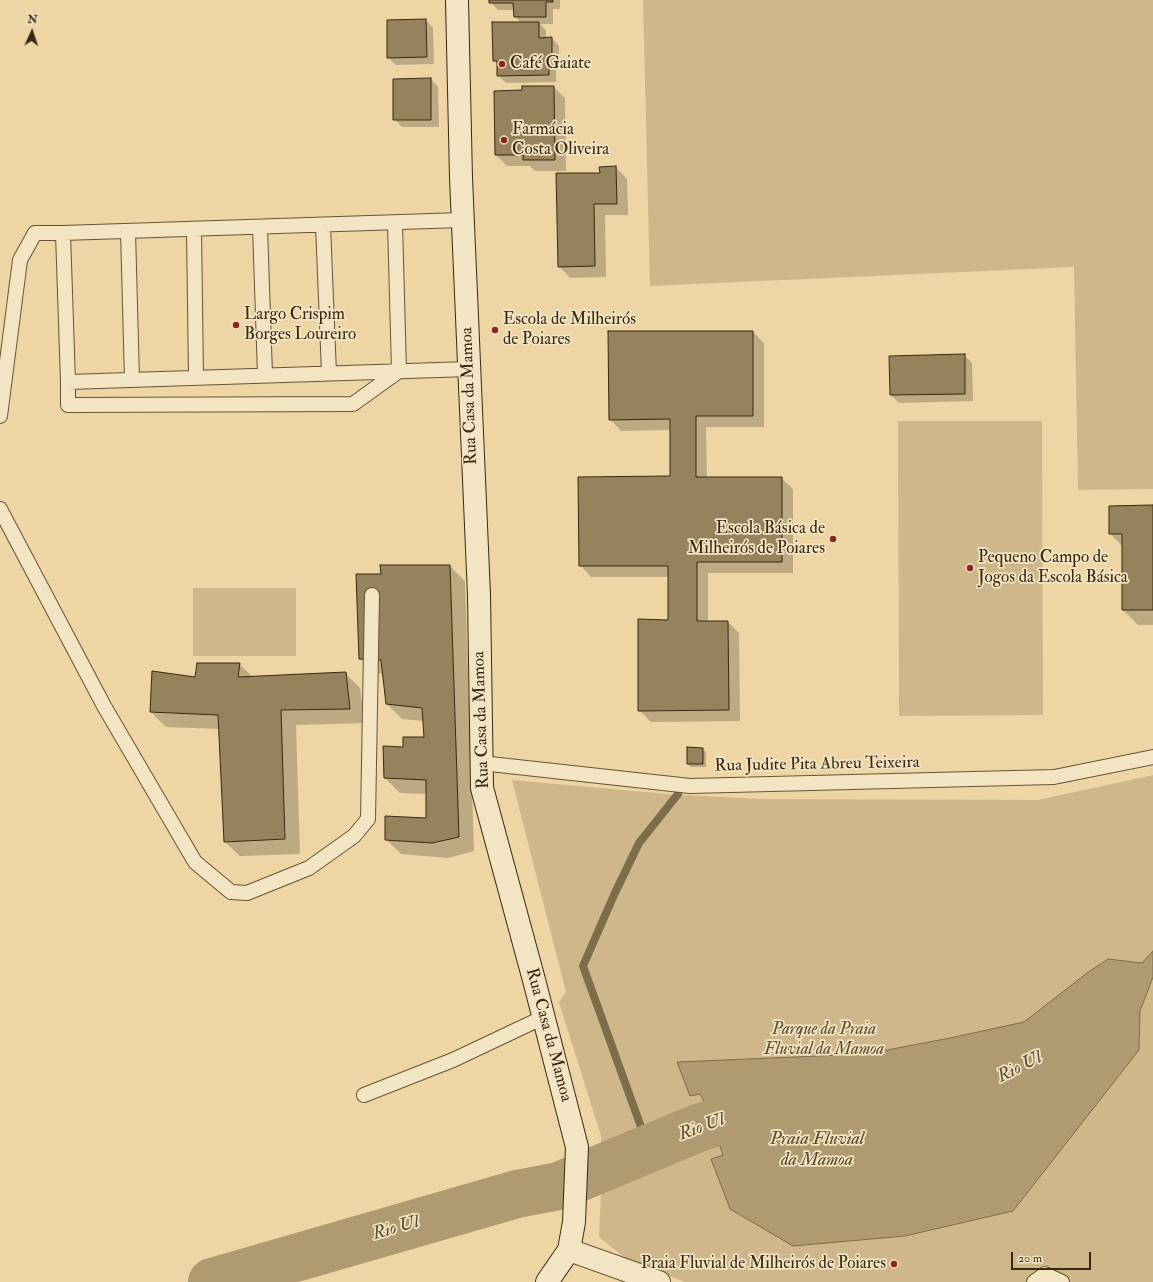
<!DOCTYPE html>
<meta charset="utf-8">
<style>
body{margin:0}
#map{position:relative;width:1153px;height:1282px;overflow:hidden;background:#edd5a4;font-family:"IM FELL Double Pica",serif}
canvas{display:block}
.north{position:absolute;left:12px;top:12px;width:40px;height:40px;-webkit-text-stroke:3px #f3e4c4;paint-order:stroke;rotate:3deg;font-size:11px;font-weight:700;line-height:16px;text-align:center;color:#382810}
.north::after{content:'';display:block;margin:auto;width:14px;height:18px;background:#382810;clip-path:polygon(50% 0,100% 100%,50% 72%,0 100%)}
.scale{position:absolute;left:1011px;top:1252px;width:80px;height:18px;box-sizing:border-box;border:2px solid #382810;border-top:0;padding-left:5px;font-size:12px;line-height:14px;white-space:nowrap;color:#382810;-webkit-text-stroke:3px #f3e4c4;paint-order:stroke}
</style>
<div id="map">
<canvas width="1153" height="1282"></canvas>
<div class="north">N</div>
<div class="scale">20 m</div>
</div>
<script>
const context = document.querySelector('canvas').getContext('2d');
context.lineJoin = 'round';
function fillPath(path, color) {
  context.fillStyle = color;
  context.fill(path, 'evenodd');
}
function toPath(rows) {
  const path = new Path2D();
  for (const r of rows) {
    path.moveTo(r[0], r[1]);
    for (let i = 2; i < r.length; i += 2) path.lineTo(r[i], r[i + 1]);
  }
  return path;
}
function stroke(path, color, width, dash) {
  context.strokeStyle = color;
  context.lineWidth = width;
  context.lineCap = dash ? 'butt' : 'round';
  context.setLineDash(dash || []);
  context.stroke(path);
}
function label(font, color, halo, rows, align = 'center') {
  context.font = font + ' "IM FELL Double Pica",serif';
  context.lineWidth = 3.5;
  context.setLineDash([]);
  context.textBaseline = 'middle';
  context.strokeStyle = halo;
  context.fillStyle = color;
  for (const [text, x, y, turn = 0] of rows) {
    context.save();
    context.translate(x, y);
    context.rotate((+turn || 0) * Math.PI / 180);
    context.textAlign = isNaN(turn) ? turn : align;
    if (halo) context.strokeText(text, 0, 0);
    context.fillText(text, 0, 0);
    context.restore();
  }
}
fillPath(toPath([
 [643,0,1153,0,1153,489,1078,490,1074,267,650,286],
 [898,421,1042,421,1043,715,899,716],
 [193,588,296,588,296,656,193,656],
 [1153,775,1153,1282,685,1282,625,1258,599,1237,602,1169,601,1136,559,1002,566,992,512,780,667,794,760,799,1038,800]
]), '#ceb88b');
const water = toPath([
 [1153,951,1153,977,1140,1011,1139,1050,1013,1211,905,1236,793,1246,730,1209,711,1159,723,1155,715,1132,702,1136,696,1122,711,1115,700,1094,690,1096,677,1062,866,1054,950,1038,1024,1022,1087,973,1108,959,1142,963,1153,951]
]);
fillPath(water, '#af9a72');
stroke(water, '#7f6c4b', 1);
fillPath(toPath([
 [490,0,560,0,560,9,553,9,553,24,540,24,546,30,546,38,552,38,559,46,559,64,556,63,556,82,506,83,498,75,498,65,494,60,521,23,515,16,515,10,498,10,490,2],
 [426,20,433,28,434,64,396,65,388,57],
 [431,79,438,87,439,127,402,127,394,119],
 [554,87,565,98,566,171,535,171,530,166,507,166,496,155,523,91],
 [616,167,627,179,628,215,605,215,606,277,570,278,559,266,601,174],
 [753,332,764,343,764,427,706,427,707,478,781,478,793,489,793,573,708,573,708,622,728,622,739,633,740,721,651,722,639,710,669,621,669,577,591,577,580,565,671,477,671,430,621,431,610,419],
 [964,355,972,363,973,401,899,403,891,395,890,357],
 [1153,506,1153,625,1138,625,1123,610,1123,547,1110,533],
 [450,566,465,581,474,851,448,858,401,854,386,839,427,819,427,794,400,793,385,778,404,748,425,738,424,721,402,719,387,704,384,674,375,673,360,658,382,575],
 [239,664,253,677,345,673,360,688,365,723,296,725,300,854,240,856,225,842,220,729,166,727,151,712,195,678],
 [703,749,706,752,706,767,691,767,688,764]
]), '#0003');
stroke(toPath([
 [649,1149,583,966,614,895,639,843,678,794]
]), '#7f6c4b', 8);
stroke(toPath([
 [212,1282,517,1194,559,1186,698,1128,761,1107]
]), '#af9a72', 48);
const building = toPath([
 [489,0,553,0,553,2,546,2,546,17,514,17,513,3,489,3,489,0],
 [426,19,427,57,387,58,387,20,426,19],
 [492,22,539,22,539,38,552,37,552,56,549,56,549,75,497,76,497,61,493,61,492,22],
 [431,78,431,120,393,120,393,79,431,78],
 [522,86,554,86,555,160,523,160,523,155,495,155,494,91,522,90,522,86],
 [616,166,617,204,594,204,595,266,558,267,556,173,600,173,599,167,616,166],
 [608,331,753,331,753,416,696,416,696,477,782,477,782,562,697,562,697,621,728,621,729,710,638,711,638,619,668,620,668,566,579,566,578,477,670,476,670,419,609,420,608,331],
 [965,354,965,394,890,395,889,356,965,354],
 [1153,505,1153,610,1122,610,1122,534,1109,534,1109,506,1153,505],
 [380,565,450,565,459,837,432,843,385,840,385,816,426,818,426,780,384,778,383,746,403,747,403,737,424,737,422,708,386,704,381,660,359,659,356,574,381,574,380,565],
 [197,663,240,663,238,677,346,672,350,709,281,710,285,839,224,842,218,715,150,712,152,671,195,677,197,663],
 [687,747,703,748,703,764,687,764,687,747]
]);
fillPath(building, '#96825d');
stroke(building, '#382810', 1);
const lane = toPath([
 [462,220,63,233,68,382,469,369],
 [323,225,329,373],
 [260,227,265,375],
 [194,229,196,377],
 [128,231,132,380],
 [68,382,68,405,353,404,399,371,395,223],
 [0,416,20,260,35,233,63,233],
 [0,509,104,706,195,862,231,892,247,893,309,868,354,836,368,819,372,595],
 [481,763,690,786,1054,777,1153,757],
 [364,1095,453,1060,544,1017],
 [1034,1282,1045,1274,1062,1282]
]);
const street = toPath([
 [569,1250,659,1282]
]);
const secondary = toPath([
 [457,0,461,178,479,595,482,788,534,980,577,1147,574,1222,569,1250,547,1282]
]);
stroke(lane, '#655335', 16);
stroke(street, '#655335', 24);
stroke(secondary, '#382810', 24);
stroke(lane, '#f3e4c4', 14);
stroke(street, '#f3e4c4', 22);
stroke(secondary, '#f3e4c4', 22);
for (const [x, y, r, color] of [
 [502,64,4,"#8f2418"],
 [504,140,4,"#8f2418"],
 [236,325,4,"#8f2418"],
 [495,330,4,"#8f2418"],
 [833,539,4,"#8f2418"],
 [970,568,4,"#8f2418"],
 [894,1264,4,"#8f2418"]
]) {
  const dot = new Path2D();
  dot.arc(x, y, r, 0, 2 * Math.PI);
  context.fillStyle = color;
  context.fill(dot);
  stroke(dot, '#f3e4c4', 1.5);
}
label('17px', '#382810', '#f3e4c4', [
 ["Café Gaiate",510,64],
 ["Farmácia",512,130],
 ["Costa Oliveira",512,150],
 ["Largo Crispim",244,315],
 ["Borges Loureiro",244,335],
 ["Escola de Milheirós",503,320],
 ["de Poiares",503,340],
 ["Escola Básica de",825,529,"right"],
 ["Milheirós de Poiares",825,549,"right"],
 ["Pequeno Campo de",978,558],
 ["Jogos da Escola Básica",978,578],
 ["Praia Fluvial de Milheirós de Poiares",886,1264,"right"]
], 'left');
label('17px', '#382810', '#f3e4c4', [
 ["Rua Casa da Mamoa",470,396,-92],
 ["Rua Casa da Mamoa",482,720,-92],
 ["Rua Judite Pita Abreu Teixeira",817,765,-1],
 ["Rua Casa da Mamoa",548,1035,75]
]);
label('italic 17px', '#5e4c2f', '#f3e4c4', [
 ["Parque da Praia",824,1030],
 ["Fluvial da Mamoa",824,1050]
]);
label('italic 18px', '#5c4a2d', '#f3e4c4', [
 ["Rio Ul",1020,1068,-27],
 ["Rio Ul",702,1128,-20],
 ["Praia Fluvial",817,1140],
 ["da Mamoa",817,1161],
 ["Rio Ul",396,1229,-16]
]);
</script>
